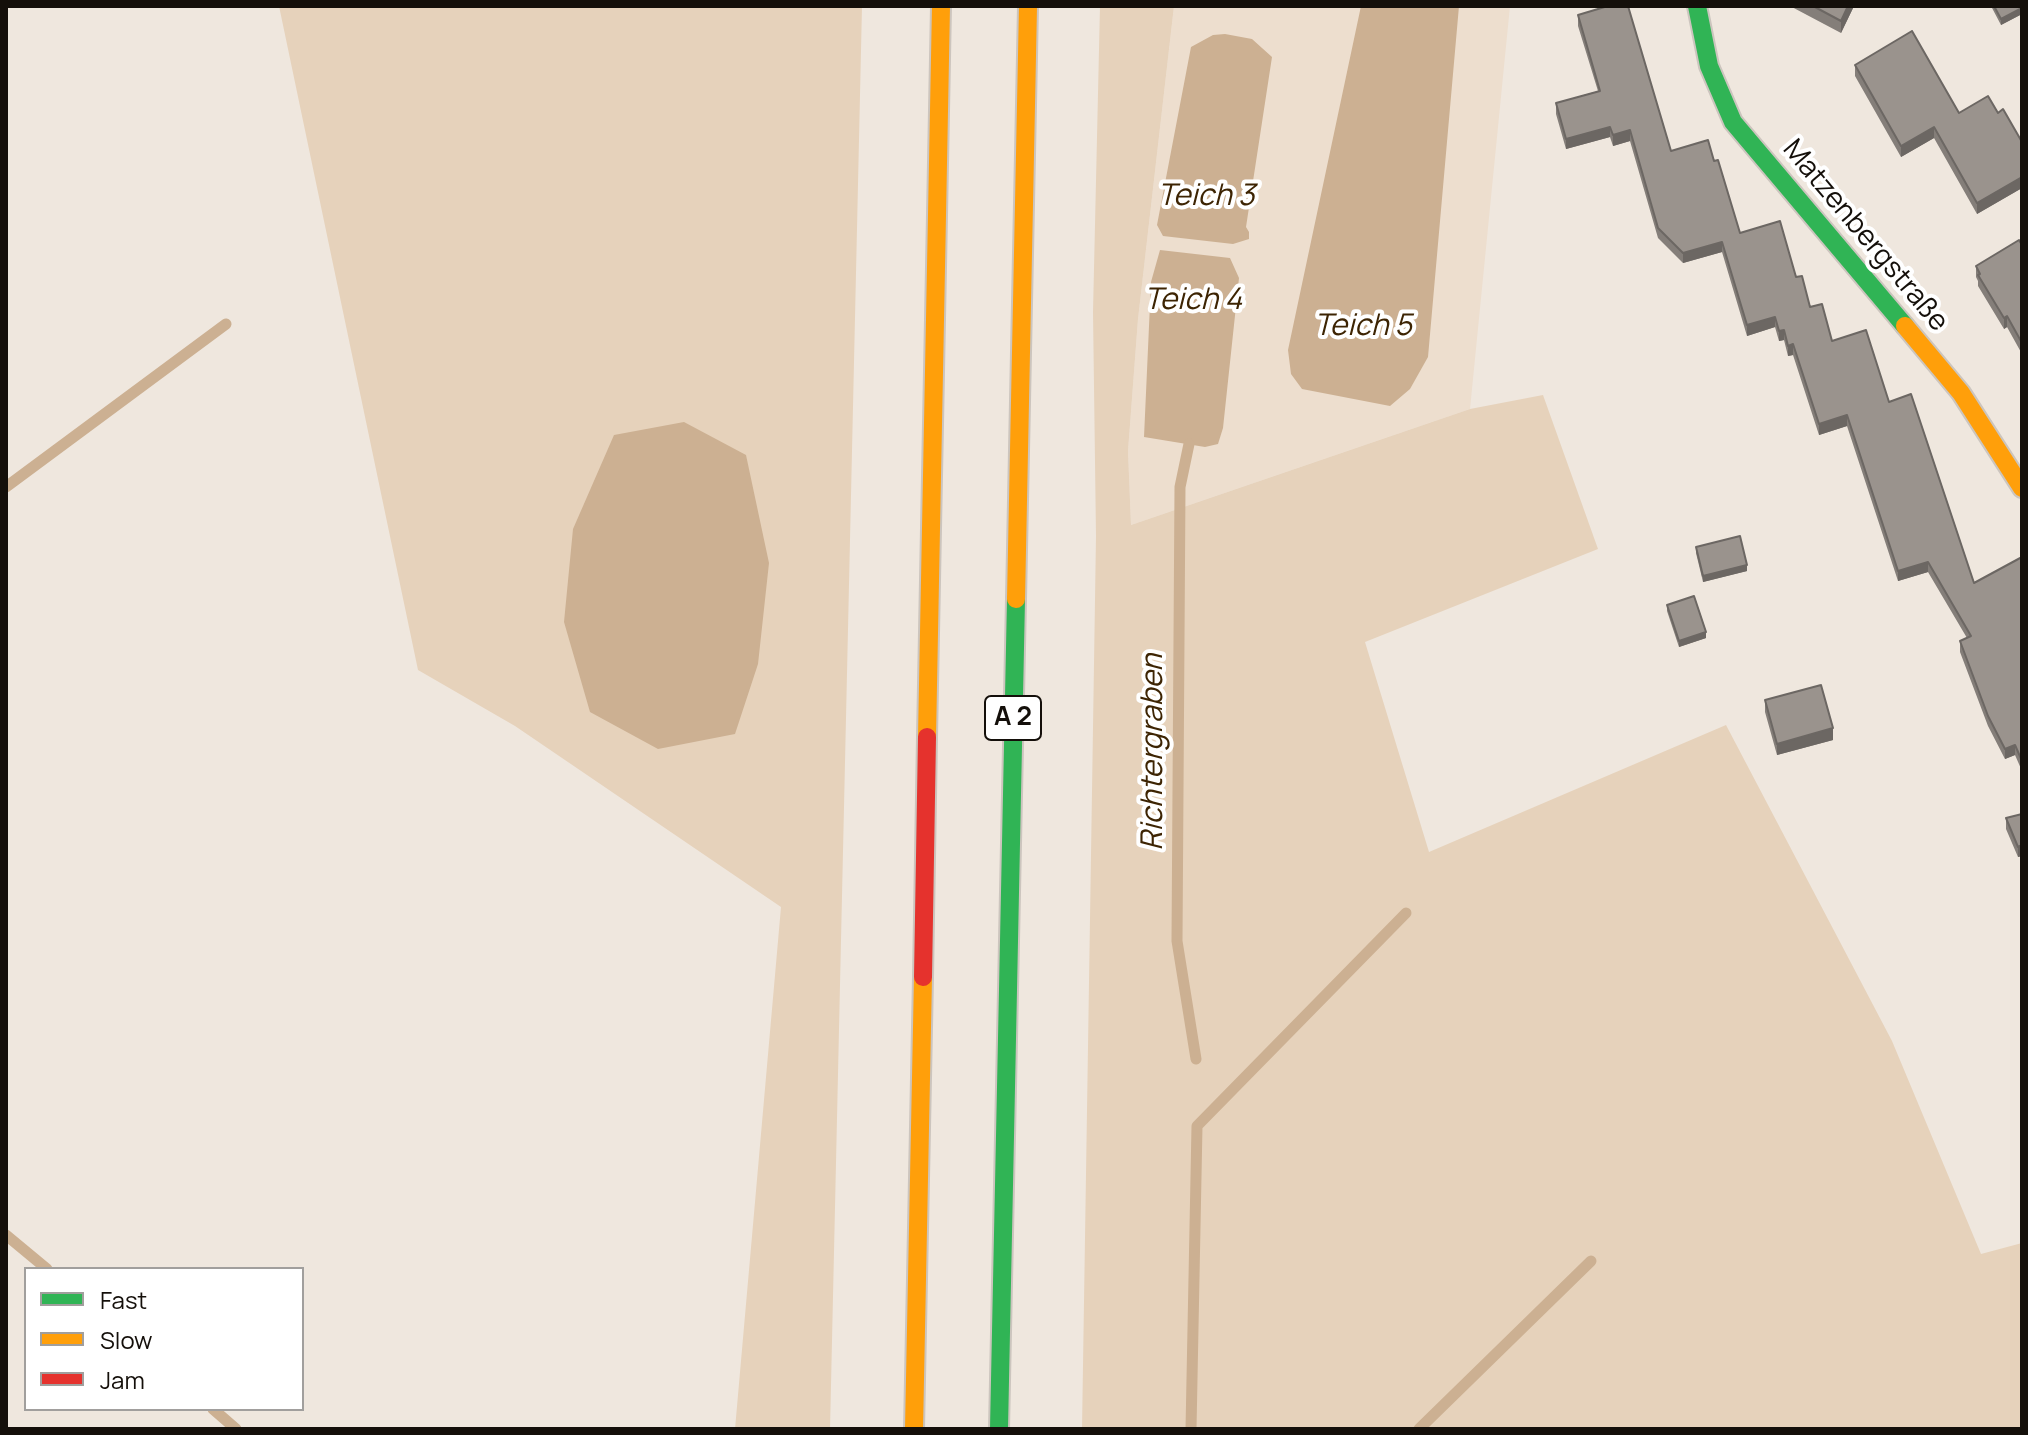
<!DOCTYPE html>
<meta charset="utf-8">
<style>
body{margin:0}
#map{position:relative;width:2028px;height:1435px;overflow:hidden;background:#efe7de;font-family:Manrope,sans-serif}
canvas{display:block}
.frame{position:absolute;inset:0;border:8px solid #140f0a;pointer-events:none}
.legend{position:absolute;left:24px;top:1267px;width:280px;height:144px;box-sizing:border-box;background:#fff;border:2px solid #a19f9d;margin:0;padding:10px 14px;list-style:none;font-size:24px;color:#140f0a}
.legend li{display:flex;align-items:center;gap:16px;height:40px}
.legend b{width:40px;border:2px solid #a19f9d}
</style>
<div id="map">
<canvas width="2028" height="1435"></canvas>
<div class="frame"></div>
<ul class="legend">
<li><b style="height:10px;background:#30b455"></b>Fast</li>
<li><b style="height:10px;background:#ff9f0a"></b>Slow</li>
<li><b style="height:10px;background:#e5322d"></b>Jam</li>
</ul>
</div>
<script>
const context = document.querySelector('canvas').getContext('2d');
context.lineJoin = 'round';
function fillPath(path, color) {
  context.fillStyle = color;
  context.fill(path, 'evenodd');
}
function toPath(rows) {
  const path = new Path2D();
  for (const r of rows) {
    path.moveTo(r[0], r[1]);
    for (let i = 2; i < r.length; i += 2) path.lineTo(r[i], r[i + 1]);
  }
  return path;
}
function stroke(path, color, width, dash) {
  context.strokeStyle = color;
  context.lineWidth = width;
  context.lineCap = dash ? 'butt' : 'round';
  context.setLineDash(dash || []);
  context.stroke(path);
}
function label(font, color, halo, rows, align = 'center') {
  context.font = font + ' Manrope,sans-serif';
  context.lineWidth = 8;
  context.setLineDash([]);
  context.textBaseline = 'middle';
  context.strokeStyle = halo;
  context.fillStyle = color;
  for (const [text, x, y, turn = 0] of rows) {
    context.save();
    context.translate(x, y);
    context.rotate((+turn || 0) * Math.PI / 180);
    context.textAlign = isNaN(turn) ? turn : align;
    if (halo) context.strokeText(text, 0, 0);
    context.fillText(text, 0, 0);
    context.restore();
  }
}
fillPath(toPath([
 [1174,6,1510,6,1470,409,1131,525,1128,451,1138,319]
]), '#eddece');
fillPath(toPath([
 [279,6,862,6,830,1429,735,1429,781,907,515,726,418,670],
 [1100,6,1174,6,1138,319,1128,451,1131,525,1470,409,1543,395,1598,549,1365,642,1429,852,1726,725,1892,1041,1981,1254,2022,1243,2022,1429,1082,1429,1096,536,1093,312]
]), '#e6d2bb');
fillPath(toPath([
 [1361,6,1459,6,1428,357,1410,389,1390,406,1302,389,1291,374,1288,350],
 [1225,34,1252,39,1272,57,1246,227,1249,232,1249,239,1233,244,1163,236,1157,225,1191,47,1213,35],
 [1160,250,1230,258,1239,278,1223,428,1218,444,1205,447,1144,437,1151,282],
 [684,422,746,455,769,563,758,664,735,734,658,749,590,712,564,622,573,529,614,435]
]), '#ccb092');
stroke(toPath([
 [1189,444,1180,487,1177,941,1196,1059],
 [6,487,226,324],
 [6,1235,47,1269],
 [213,1409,236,1429],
 [1191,1429,1197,1126,1406,913],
 [1419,1429,1591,1261]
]), '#ccb092', 11);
const fast = toPath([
 [1697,6,1709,66,1733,122,1905,326],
 [999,1429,1016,599]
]);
const slow = toPath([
 [1905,326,1961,393,2022,488],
 [1016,599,1028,6],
 [927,737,941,6],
 [914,1429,923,977]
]);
const jam = toPath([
 [923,977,927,737]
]);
stroke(fast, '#ccc5be', 22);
stroke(slow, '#ccc5be', 22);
stroke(jam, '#ccc5be', 22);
stroke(fast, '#30b455', 18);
stroke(slow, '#ff9f0a', 18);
stroke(jam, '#e5322d', 18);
fillPath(toPath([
 [1790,6,1854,6,1841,33],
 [1991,6,2022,6,2022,14,2001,25],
 [1578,15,1671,151,1714,161,1740,233,1796,277,1810,307,1832,341,1889,402,1974,583,2022,558,2022,771,2015,755,2005,759,1988,726,1960,652,1960,641,1967,638,1928,572,1898,581,1847,426,1819,435,1793,355,1788,356,1784,340,1779,341,1775,327,1747,336,1722,252,1683,263,1658,238,1630,141,1613,146,1610,137,1566,149,1556,114,1556,103,1598,91,1578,26],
 [1855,65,1959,113,1998,113,2022,142,2022,188,1977,214,1934,138,1901,157,1855,76],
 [2022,245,2022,354,2007,327,2004,329,1978,286,1978,281,1976,277,1976,266],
 [1696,547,1747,571,1703,582,1696,553],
 [1667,605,1706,638,1679,647,1667,611],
 [1765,700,1833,740,1777,755,1765,712],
 [2022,814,2022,856,2018,857,2006,829,2006,818]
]), '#847e79');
fillPath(toPath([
 [1848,6,1854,6,1841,33,1841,21],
 [2022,8,2022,14,2001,25,2001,19],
 [1610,127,1610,137,1566,149,1566,139],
 [1934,127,1934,138,1901,157,1901,146],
 [1630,130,1630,141,1613,146,1613,135],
 [2022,177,2022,188,1977,214,1977,203],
 [1722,242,1722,252,1683,263,1683,253],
 [2007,316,2007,327,2004,329,2004,318],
 [1775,317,1775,327,1747,336,1747,325],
 [1784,330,1784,340,1779,341,1779,331],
 [1793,344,1793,355,1788,356,1788,346],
 [1847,415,1847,426,1819,435,1819,424],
 [1928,562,1928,572,1898,581,1898,571],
 [1747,565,1747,571,1703,582,1703,576],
 [1706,632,1706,638,1679,647,1679,641],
 [1833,728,1833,740,1777,755,1777,744],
 [2015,745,2015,755,2005,759,2005,749],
 [2022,845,2022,856,2018,857,2018,847]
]), '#6c6763');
const building = toPath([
 [1608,6,1628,6,1671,151,1708,140,1714,161,1718,160,1740,233,1780,221,1796,277,1802,276,1810,307,1822,304,1832,341,1866,330,1889,402,1911,394,1974,583,2022,557,2022,761,2015,745,2005,749,1988,716,1960,641,1971,636,1928,562,1898,571,1847,415,1819,424,1793,344,1788,346,1784,330,1779,331,1775,317,1747,325,1722,242,1683,253,1658,228,1630,130,1613,135,1610,127,1566,139,1556,103,1600,91,1578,15,1608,6],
 [1813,6,1848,6,1841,21,1813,6],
 [1994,6,2022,6,2022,8,2001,19,1994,6],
 [1912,31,1959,113,1988,96,1998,113,2003,109,2022,142,2022,177,1977,203,1934,127,1901,146,1855,65,1912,31],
 [2019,240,2022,245,2022,343,2007,316,2004,318,1978,275,1980,274,1976,266,2019,240],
 [1740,536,1747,565,1703,576,1696,547,1740,536],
 [1694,596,1706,632,1679,641,1667,605,1694,596],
 [1821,685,1833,728,1777,744,1765,700,1821,685],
 [2022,814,2022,845,2018,847,2006,818,2022,814]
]);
fillPath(building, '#9a938d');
stroke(building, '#6c6763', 2);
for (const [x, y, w] of [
 [1013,718,56]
]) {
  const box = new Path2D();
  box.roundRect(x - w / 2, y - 22, w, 44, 6);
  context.fillStyle = '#fff';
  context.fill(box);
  stroke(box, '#140f0a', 2);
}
label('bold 26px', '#140f0a', null, [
 ["A 2",1013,718]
]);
label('28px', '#140f0a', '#fff', [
 ["Matzenbergstraße",1865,236,50]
]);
label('italic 30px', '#3d2403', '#fff', [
 ["Teich 3",1206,197],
 ["Teich 4",1193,301],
 ["Teich 5",1363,327],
 ["Richtergraben",1154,752,-90]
]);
</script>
